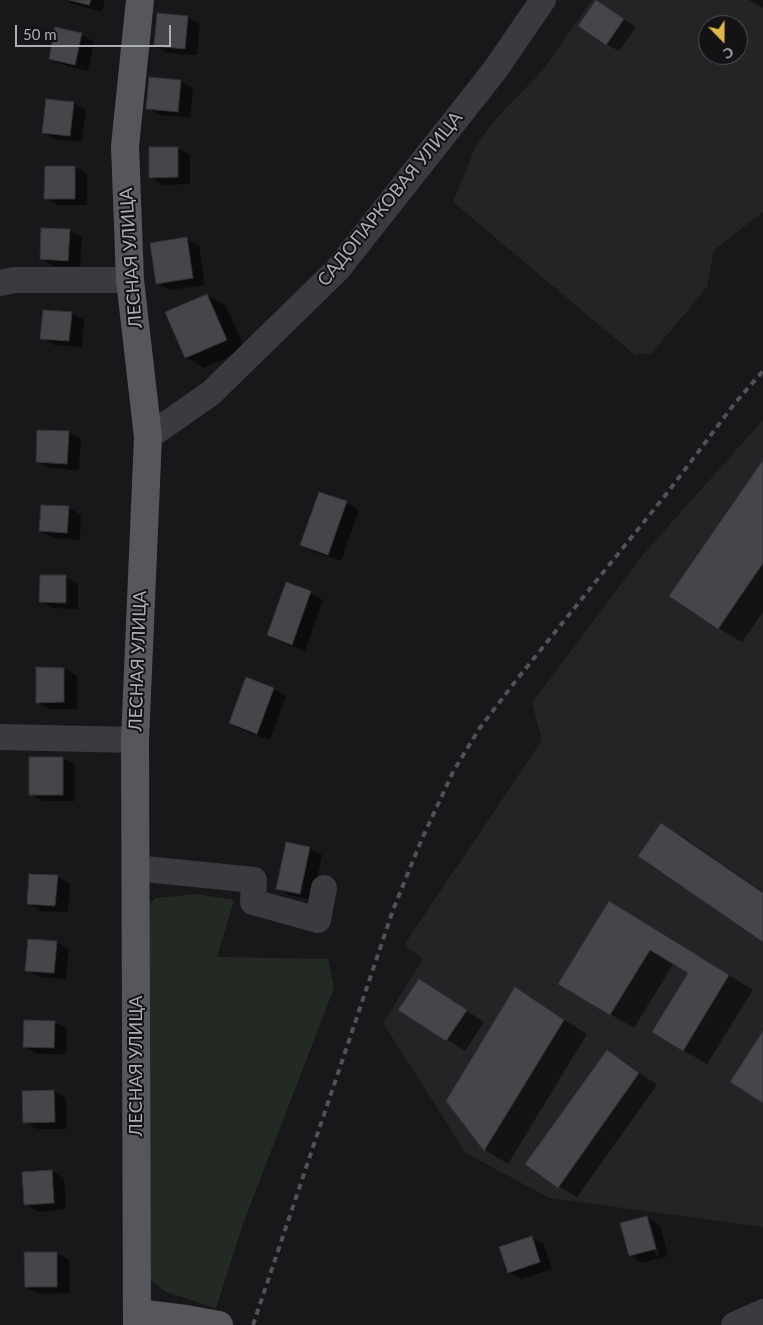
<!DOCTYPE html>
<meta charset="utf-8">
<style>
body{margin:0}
#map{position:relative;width:763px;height:1325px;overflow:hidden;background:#18181a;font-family:Lato,sans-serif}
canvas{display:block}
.north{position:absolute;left:698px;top:15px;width:50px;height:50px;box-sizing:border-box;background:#131315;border:1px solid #505156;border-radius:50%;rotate:158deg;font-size:14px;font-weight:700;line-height:20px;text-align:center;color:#acafb8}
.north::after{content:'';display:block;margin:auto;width:18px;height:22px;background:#e1b749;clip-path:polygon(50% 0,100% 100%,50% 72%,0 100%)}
.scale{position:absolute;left:15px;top:25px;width:156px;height:22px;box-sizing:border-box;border:2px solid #acafb8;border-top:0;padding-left:6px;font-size:15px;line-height:18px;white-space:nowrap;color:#acafb8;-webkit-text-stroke:4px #131315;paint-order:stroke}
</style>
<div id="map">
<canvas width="763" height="1325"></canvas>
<div class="north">С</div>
<div class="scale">50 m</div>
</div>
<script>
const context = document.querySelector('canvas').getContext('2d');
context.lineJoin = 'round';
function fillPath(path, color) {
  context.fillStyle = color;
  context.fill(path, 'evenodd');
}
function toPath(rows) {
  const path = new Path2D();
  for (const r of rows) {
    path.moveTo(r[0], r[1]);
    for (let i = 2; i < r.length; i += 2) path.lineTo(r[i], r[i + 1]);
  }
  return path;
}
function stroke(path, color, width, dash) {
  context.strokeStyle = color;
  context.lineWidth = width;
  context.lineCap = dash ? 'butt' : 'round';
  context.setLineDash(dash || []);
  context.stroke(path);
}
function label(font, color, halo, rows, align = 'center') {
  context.font = font + ' Lato,sans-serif';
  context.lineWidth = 4;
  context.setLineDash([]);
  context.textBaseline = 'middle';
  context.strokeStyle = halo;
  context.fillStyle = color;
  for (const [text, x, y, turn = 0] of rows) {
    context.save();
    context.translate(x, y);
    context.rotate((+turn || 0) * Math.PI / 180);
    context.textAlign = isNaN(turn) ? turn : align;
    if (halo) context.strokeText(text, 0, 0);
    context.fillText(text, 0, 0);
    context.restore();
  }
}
fillPath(toPath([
 [592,0,763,0,763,212,714,250,707,287,652,353,635,355,453,202,477,143,502,112,542,71],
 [708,25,738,25,738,55,708,55],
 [763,420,763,1227,549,1198,466,1153,383,1023,423,959,404,945,542,740,532,703,647,550]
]), '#242427');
fillPath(toPath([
 [197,894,234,900,217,957,328,959,334,988,243,1224,216,1308,166,1292,147,1278,137,915,156,898]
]), '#232a24');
fillPath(toPath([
 [66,0,105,0,102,12,73,4],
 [749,0,763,0,763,8],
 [597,1,636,27,619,51,606,44],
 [187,17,200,24,197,55,167,53,155,45],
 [81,34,94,42,88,71,63,65,50,58],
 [181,81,193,88,190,118,160,115,148,108],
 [73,103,86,110,82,142,56,140,44,133],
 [177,148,190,155,190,184,163,185,151,178],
 [75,167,87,174,87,205,58,205,46,198],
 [70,230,82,238,80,267,53,266,41,258],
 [186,239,199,246,205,285,170,290,157,283],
 [207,295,226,306,245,350,204,368,186,357],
 [71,313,84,320,82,347,54,345,42,338],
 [69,432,81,439,79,470,49,468,37,461],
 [763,463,763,612,742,642,718,628],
 [320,493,347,503,359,510,341,561,314,552,302,545],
 [42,506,69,508,81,515,80,540,53,538,41,531],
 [66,577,78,584,78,609,53,608,40,601],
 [287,584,311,593,323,600,305,651,280,642,268,635],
 [37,669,64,669,77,676,77,709,50,709,37,702],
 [247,679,274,689,286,696,270,740,242,730,230,723],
 [63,758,75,765,75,801,43,801,30,794],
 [661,825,685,838,763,892,763,941],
 [287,843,310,848,322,855,313,900,289,895,277,888],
 [57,876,70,884,68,912,41,911,28,903],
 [633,917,753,990,707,1064,683,1050,690,973,674,963,634,1028,610,1014],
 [56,942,69,949,66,979,39,977,27,970],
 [515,989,587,1034,508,1164,485,1150,447,1101],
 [437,991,484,1022,465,1051,400,1009],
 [55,1022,67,1029,66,1054,37,1054,24,1046],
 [607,1052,625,1062,657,1085,577,1197,558,1186],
 [54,1091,66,1098,67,1129,37,1129,25,1122],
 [51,1171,64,1178,66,1209,38,1212,26,1204],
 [647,1218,660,1225,668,1256,642,1263,630,1255],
 [648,1225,651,1225,659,1255,656,1256],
 [531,1237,544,1245,552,1269,521,1279,509,1272],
 [57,1253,69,1260,70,1293,38,1294,26,1287]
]), '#0007');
const building = toPath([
 [69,0,91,0,89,5,69,0],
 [596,0,624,19,606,45,578,26,596,0],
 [157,13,188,16,185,49,154,46,157,13],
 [55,27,82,33,75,65,49,59,55,27],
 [149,77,181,80,178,112,146,109,149,77],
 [46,99,74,102,70,136,42,133,46,99],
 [149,147,178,147,178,177,149,178,149,147],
 [45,166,75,166,75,199,44,199,45,166],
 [41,228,70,229,68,261,40,259,41,228],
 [187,237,193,278,156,284,150,243,187,237],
 [207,294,227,340,185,358,165,312,207,294],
 [43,310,72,312,69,341,40,339,43,310],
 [37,430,69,431,67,464,36,462,37,430],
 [763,460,763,563,718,629,669,596,763,460],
 [319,492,347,501,328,555,300,545,319,492],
 [41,505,69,506,67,533,39,531,41,505],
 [40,575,66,575,66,603,39,602,40,575],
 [286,582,311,591,292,645,267,635,286,582],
 [36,667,64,668,64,702,36,703,36,667],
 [246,677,274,688,257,734,229,723,246,677],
 [29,757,63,757,63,795,29,795,29,757],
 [661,823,763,893,763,942,638,856,661,823],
 [286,842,310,847,300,894,276,889,286,842],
 [29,874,58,875,55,906,27,904,29,874],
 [609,901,729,975,683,1051,652,1032,688,973,650,950,610,1015,558,984,609,901],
 [28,939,57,941,54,973,25,971,28,939],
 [419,979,467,1010,446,1041,398,1010,419,979],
 [515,987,564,1020,484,1151,446,1101,515,987],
 [24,1020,55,1021,54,1048,23,1047,24,1020],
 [763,1031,763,1103,730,1082,763,1031],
 [607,1050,639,1073,558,1188,525,1164,607,1050],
 [54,1090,55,1122,23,1123,22,1091,54,1090],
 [52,1170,54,1203,24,1205,22,1172,52,1170],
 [647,1216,656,1249,629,1256,620,1223,647,1216],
 [532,1236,540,1262,508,1273,499,1247,532,1236],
 [24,1252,57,1252,57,1287,25,1287,24,1252]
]);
fillPath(building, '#45454a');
stroke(building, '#333236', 1);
stroke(toPath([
 [0,283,15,280,130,280],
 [148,437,211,393,338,269,495,70,543,0],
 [0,737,135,740],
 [135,868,254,880,253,902,318,920,324,888],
 [734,1325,763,1312]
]), '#3a3a3f', 26);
stroke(toPath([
 [137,1313,186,1319,219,1325],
 [137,1325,135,740,148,437,130,280,125,146,140,0]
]), '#56575d', 28);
stroke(toPath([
 [253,1325,393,910,421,841,453,772,479,729,518,678,668,492,735,403,763,371]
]), '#515257', 4, [6, 5]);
label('18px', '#acafb8', '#131315', [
 ["САДОПАРКОВАЯ УЛИЦА",390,199,-51],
 ["ЛЕСНАЯ УЛИЦА",131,258,-94],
 ["ЛЕСНАЯ УЛИЦА",138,661,-88],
 ["ЛЕСНАЯ УЛИЦА",136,1066,-90]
]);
</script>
